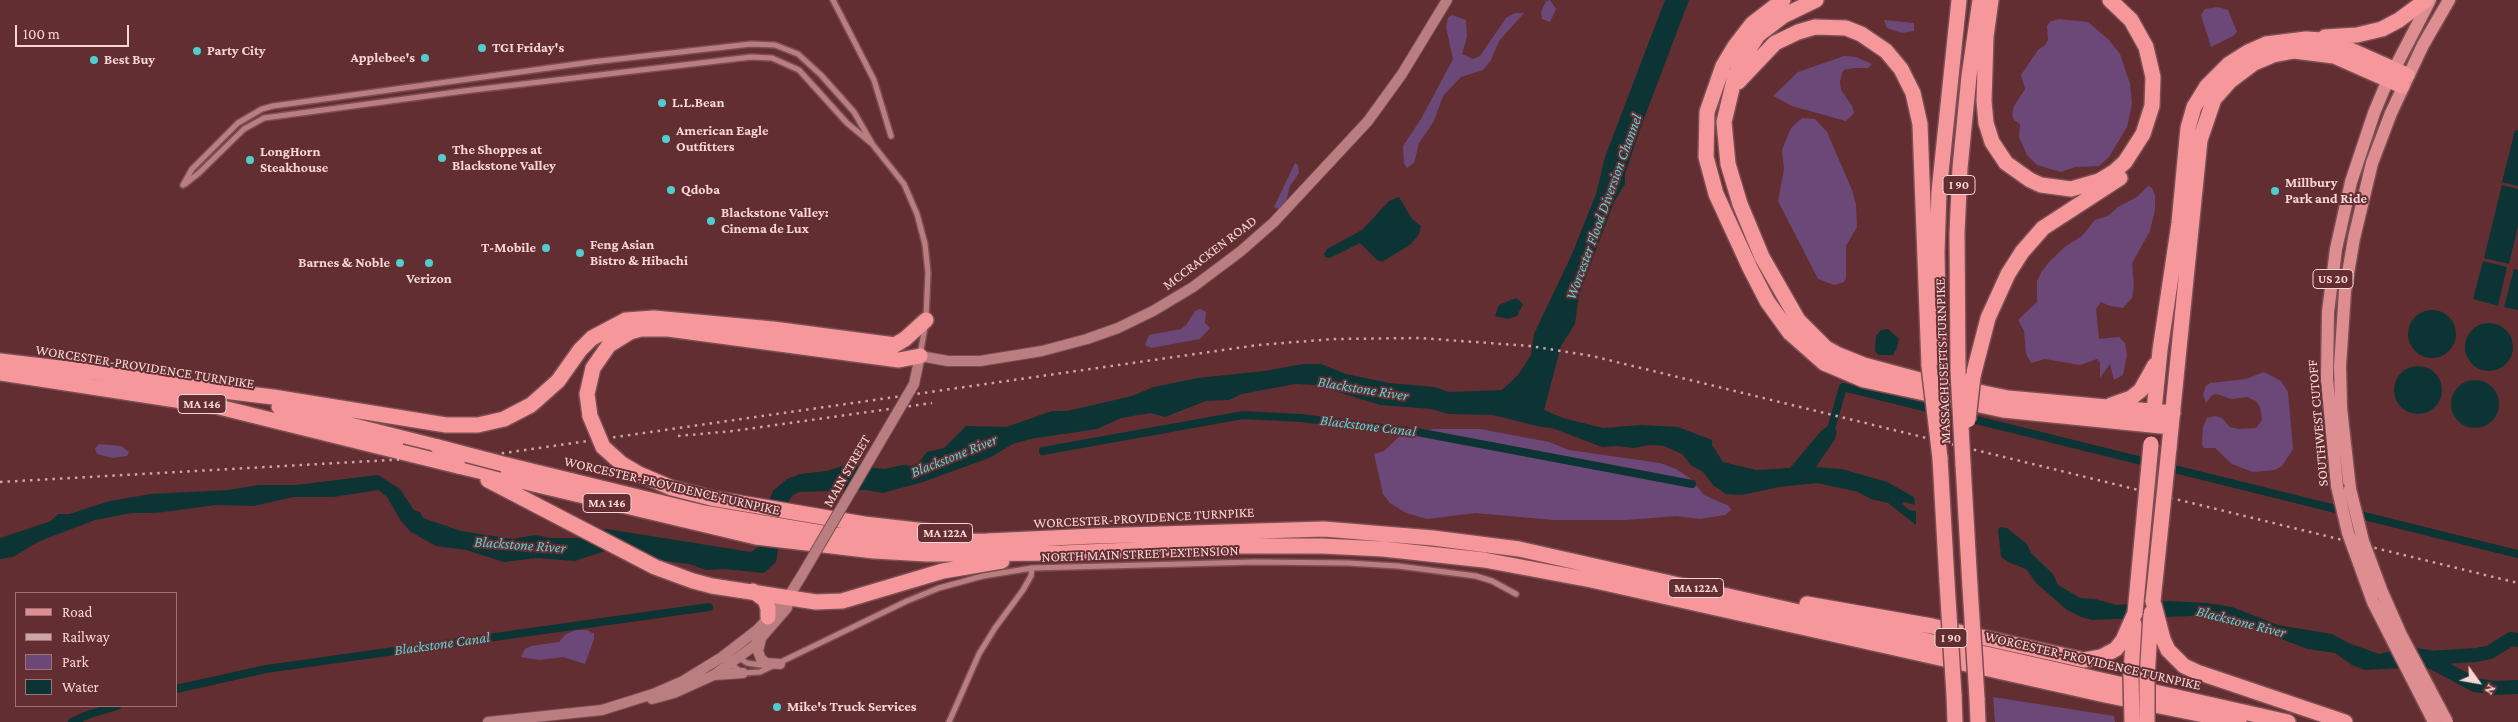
<!DOCTYPE html>
<style>
body{margin:0}
#map{position:relative;width:2518px;height:722px;overflow:hidden;background:#632e32;font-family:"Crimson Pro",serif}
canvas{display:block}
.legend{position:absolute;left:15px;top:592px;width:162px;height:115px;box-sizing:border-box;background:#632e32;border:1px solid #9f7174;margin:0;padding:6px 9px;list-style:none;font-size:15px;color:#f8d6d6}
.legend li{display:flex;align-items:center;gap:10px;height:25px}
.legend b{width:25px;border:1px solid #9f7174}
.north{position:absolute;left:2453px;top:657px;width:50px;height:50px;-webkit-text-stroke:4px #632e32;paint-order:stroke;rotate:122deg;font-size:14px;font-weight:700;line-height:20px;text-align:center;color:#f8d6d6}
.north::after{content:'';display:block;margin:auto;width:18px;height:22px;background:#f8d6d6;clip-path:polygon(50% 0,100% 100%,50% 72%,0 100%)}
.scale{position:absolute;left:15px;top:25px;width:114px;height:22px;box-sizing:border-box;border:2px solid #f8d6d6;border-top:0;padding-left:6px;font-size:15px;line-height:18px;white-space:nowrap;color:#f8d6d6;-webkit-text-stroke:4px #632e32;paint-order:stroke}
</style>
<div id="map">
<canvas width="2518" height="722"></canvas>
<ul class="legend">
<li><b style="height:6px;background:#de8d90"></b>Road</li>
<li><b style="height:6px;background:#cda5a7"></b>Railway</li>
<li><b style="height:14px;background:#6c4879"></b>Park</li>
<li><b style="height:14px;background:#0c3435"></b>Water</li>
</ul>
<div class="north">N</div>
<div class="scale">100 m</div>
</div>
<script>
const context = document.querySelector('canvas').getContext('2d');
context.lineJoin = 'round';
function fillPath(path, color) {
  context.fillStyle = color;
  context.fill(path, 'evenodd');
}
function toPath(rows) {
  const path = new Path2D();
  for (const r of rows) {
    if (r.length === 3) {
      path.moveTo(r[0] + r[2], r[1]);
      path.arc(r[0], r[1], r[2], 0, 2 * Math.PI);
      continue;
    }
    path.moveTo(r[0], r[1]);
    for (let i = 2; i < r.length; i += 2) path.lineTo(r[i], r[i + 1]);
  }
  return path;
}
function stroke(path, color, width, dash) {
  context.strokeStyle = color;
  context.lineWidth = width;
  context.lineCap = dash ? 'butt' : 'round';
  context.setLineDash(dash || []);
  context.stroke(path);
}
function label(font, color, halo, rows, align = 'center') {
  context.font = font + ' "Crimson Pro",serif';
  context.lineWidth = 4;
  context.setLineDash([]);
  context.textBaseline = 'middle';
  context.strokeStyle = halo;
  context.fillStyle = color;
  for (const [text, x, y, turn = 0] of rows) {
    context.save();
    context.translate(x, y);
    context.rotate((+turn || 0) * Math.PI / 180);
    context.textAlign = isNaN(turn) ? turn : align;
    if (halo) context.strokeText(text, 0, 0);
    context.fillText(text, 0, 0);
    context.restore();
  }
}
fillPath(toPath([
 [1550,0,1556,9,1550,22,1542,19,1541,12,1546,1],
 [2218,7,2228,10,2237,32,2233,36,2211,47,2201,15,2205,9],
 [1515,13,1524,13,1499,41,1491,60,1483,70,1461,77,1443,96,1434,121,1419,143,1414,163,1407,168,1404,163,1403,146,1421,119,1453,59,1446,27,1448,18,1452,15,1466,20,1467,37,1462,54,1473,59,1480,56,1506,18],
 [2058,19,2088,22,2109,40,2120,54,2130,84,2132,104,2127,127,2109,157,2099,166,2075,167,2061,172,2037,165,2027,155,2019,137,2020,124,2014,120,2012,114,2014,106,2025,89,2021,75,2038,50,2045,45,2048,40,2047,26,2050,22],
 [1884,20,1914,23,1914,31,1902,33,1887,28],
 [1844,56,1856,57,1872,64,1868,68,1854,68,1844,70,1842,73,1840,82,1841,90,1852,106,1854,113,1846,121,1792,106,1773,96,1798,72],
 [1802,118,1815,119,1827,132,1852,190,1856,205,1857,227,1846,246,1846,278,1844,282,1834,285,1818,279,1778,201,1784,169,1782,150,1791,128],
 [1295,163,1298,165,1299,173,1290,186,1286,202,1279,209,1274,207],
 [2148,186,2152,188,2155,195,2155,210,2150,231,2132,263,2134,285,2132,298,2123,308,2110,306,2101,302,2096,309,2099,339,2119,337,2125,343,2127,355,2123,375,2114,380,2110,364,2100,378,2100,363,2097,359,2080,365,2045,359,2031,363,2026,354,2024,331,2018,320,2037,302,2037,281,2042,271,2050,261,2066,246,2082,236,2095,220,2108,216,2118,207,2137,197],
 [1200,309,1206,312,1205,323,1210,328,1200,339,1151,348,1145,345,1149,335,1181,329,1186,325,1195,311],
 [2264,372,2281,381,2288,392,2293,449,2282,466,2275,470,2253,472,2232,464,2215,448,2204,448,2202,444,2203,427,2207,418,2215,416,2222,418,2230,427,2239,429,2256,428,2262,420,2260,407,2256,401,2247,397,2231,399,2217,394,2212,395,2206,403,2203,394,2206,386,2210,383,2246,379],
 [1433,429,1480,429,1549,442,1569,450,1660,463,1676,469,1691,479,1704,495,1729,506,1731,510,1725,515,1700,519,1677,516,1626,520,1554,520,1475,513,1427,519,1406,513,1390,503,1383,494,1374,454,1384,451,1402,434],
 [99,444,121,446,129,452,127,456,112,458,97,454,95,449],
 [576,630,587,630,594,634,594,639,585,664,563,657,539,660,521,657,525,649,531,646,559,642,566,634],
 [1993,697,2114,716,2115,722,1995,722]
]), '#6c4879');
fillPath(toPath([
 [1665,0,1689,0,1642,124,1625,174,1625,184,1614,202,1579,295,1575,324,1561,346,1544,410,1563,418,1603,428,1641,425,1678,427,1712,440,1712,445,1723,462,1756,470,1790,468,1821,431,1828,426,1833,427,1837,431,1835,439,1816,467,1842,469,1887,482,1914,497,1915,505,1904,502,1902,504,1909,510,1916,511,1916,525,1888,503,1871,499,1858,492,1817,483,1779,487,1742,495,1726,494,1713,485,1703,472,1692,466,1682,454,1664,446,1650,445,1634,448,1617,446,1602,447,1552,428,1541,427,1493,415,1448,414,1432,409,1380,405,1315,385,1295,384,1242,394,1229,400,1206,401,1165,417,1150,413,1121,418,1097,429,1030,439,1013,444,989,458,923,482,883,493,865,490,799,492,793,495,785,506,776,562,764,573,724,569,706,570,689,564,665,561,639,554,605,551,575,561,537,558,504,562,466,550,436,546,411,532,401,521,387,497,378,490,333,497,293,497,254,506,217,505,156,513,132,513,95,520,40,541,13,557,0,559,0,538,51,521,58,514,69,514,110,501,151,494,228,490,259,485,296,485,378,475,400,489,414,510,420,512,423,518,461,531,513,539,535,535,551,538,586,538,600,530,607,529,751,552,759,546,768,503,773,491,787,479,800,474,827,471,845,465,885,469,902,465,912,466,918,463,927,452,944,448,966,426,1006,427,1052,411,1067,411,1132,396,1154,387,1198,378,1264,371,1303,364,1321,364,1346,374,1389,383,1434,387,1449,392,1502,390,1518,375,1531,355,1534,334,1572,254,1596,194,1605,157],
 [2515,130,2518,131,2518,186,2502,182],
 [2502,185,2518,189,2518,226,2509,264,2484,258],
 [1399,197,1412,219,1421,226,1419,234,1411,244,1382,262,1377,260,1360,243,1330,258,1325,257,1324,254,1327,249,1362,230,1389,201],
 [2483,261,2507,267,2498,306,2473,299],
 [2514,269,2518,270,2518,310,2504,307],
 [1516,298,1523,304,1517,316,1508,319,1495,316,1499,305],
 [2432,334,24],
 [2489,347,24],
 [1888,329,1899,339,1897,348,1893,355,1878,355,1875,351,1876,336,1881,330],
 [2418,390,24],
 [2475,404,24],
 [2001,527,2007,528,2027,544,2031,553,2053,574,2058,585,2080,598,2095,599,2116,605,2169,601,2208,603,2232,607,2278,625,2332,634,2349,643,2379,654,2408,647,2430,650,2441,657,2446,666,2445,672,2422,667,2365,670,2352,665,2335,653,2308,649,2240,624,2192,616,2092,620,2081,617,2067,610,2036,583,2026,569,2008,562,2001,557,1998,529]
]), '#0c3435');
stroke(toPath([
 [1829,436,1843,387,2518,554],
 [1043,451,1243,415,1301,418,1417,432,1692,484],
 [176,689,266,669,709,607],
 [72,722,90,714,117,706]
]), '#0c3435', 8);
stroke(toPath([
 [2426,658,2477,655,2490,652,2511,639,2518,640],
 [2430,661,2475,685,2494,688,2518,687]
]), '#0c3435', 14);
const street = toPath([
 [833,0,874,80,891,136],
 [185,184,199,173,244,129,264,118,464,91,751,57,772,58,799,70,847,123,871,143],
 [183,185,192,169,238,123,262,109,273,106,592,62,751,44,775,45,798,54,821,75,854,112,873,145,904,184,917,214,925,244,928,273,926,318],
 [920,355,925,327],
 [738,657,747,663,767,666],
 [729,663,743,673,760,672,907,601,939,588,983,576,1032,568,1255,562,1348,563,1398,566,1476,576,1492,581,1516,594],
 [949,722,979,654,995,628,1023,590,1031,576,1032,568]
]);
const secondary = toPath([
 [914,384,920,356,948,361,980,361,1042,351,1087,339,1118,328,1153,311,1193,287,1241,251,1274,222,1368,121,1402,74,1447,0],
 [761,639,758,651,761,659,766,663,780,664],
 [715,675,743,673],
 [652,699,674,693,714,675,754,646,787,608,789,596,802,575],
 [488,722,602,710,653,694,683,681,722,657,757,630,788,597]
]);
const primary = toPath([
 [2337,486,2327,379,2328,312,2336,249,2351,182,2374,113,2384,89,2430,0],
 [2350,489,2341,408,2340,366,2345,291,2354,238,2372,163,2391,113,2423,45,2449,0]
]);
const highway = toPath([
 [1783,0,1752,24,1735,46,1723,66,1707,112,1706,157,1716,194,1750,268,1767,301,1790,333,1824,363,1864,380,2003,410,2171,427],
 [1816,0,1783,16,1758,35,1746,54,1735,76,1724,122,1728,164,1740,204,1762,257,1798,320,1826,348,1839,355,1864,365,1916,379,2008,398,2173,413],
 [1991,0,1986,37,1984,101,1986,123,1992,142,2006,163,2030,180,2041,185,2071,189,2099,181,2114,172,2125,162,2143,134,2152,106,2153,77,2146,47,2131,20,2110,0],
 [2325,37,2357,35,2382,29,2399,20,2426,0],
 [1738,82,1775,43,1798,32,1815,27,1846,28,1861,34,1886,51,1901,69,1913,93,1920,124,1929,366],
 [1939,360,1937,252,1939,192,1959,0],
 [0,361,94,372,176,385],
 [1958,371,1957,233,1960,168,1969,76,1980,0],
 [0,373,215,406,401,452],
 [1973,376,1988,318,2008,274,2022,252,2043,228,2120,178],
 [166,384,273,397,446,425,478,425,504,419,531,405,558,381,580,350,592,338,626,320,654,318,773,329,895,345,905,339,926,320],
 [2111,405,2131,398,2141,390,2155,365],
 [279,407,438,447],
 [590,416,587,394,593,368,609,345,630,332,641,329,668,329,899,360,920,356],
 [2153,421,2160,350,2179,223,2188,128,2194,107,2207,86,2229,64,2248,52,2266,44,2306,39,2323,40,2344,47,2407,75],
 [2169,448,2200,140,2214,99,2230,81,2254,63,2273,55,2294,51,2334,56,2402,86],
 [1940,458,1947,582],
 [503,464,704,513,834,535,939,542,987,541,1095,536,1324,529,1433,538,1519,549,2288,722],
 [1963,464,1970,587],
 [458,466,756,537,874,551,927,554,1063,553,1224,546,1322,546,1383,549,1484,560,1591,580,2105,695,2239,722],
 [639,474,672,488,711,498,864,524,926,531],
 [488,480,655,567,693,581,712,586,816,602,842,601,943,571,1002,561],
 [753,591,765,600,768,608,768,617],
 [2153,601,2163,639,2168,650,2184,666,2197,672,2345,722],
 [1807,604,1932,626,2084,660,2101,657,2116,649,2123,640,2135,613],
 [2131,675,2134,624],
 [2147,679,2151,613],
 [1954,695,1955,722],
 [1977,698,1978,722]
]);
stroke(street, '#7b4e52', 8);
stroke(secondary, '#7b4e52', 12);
stroke(primary, '#7b4e52', 15);
stroke(highway, '#7b4e52', 18);
stroke(street, '#bb7e80', 5);
stroke(secondary, '#bb7e80', 10);
stroke(primary, '#de8d90', 12);
stroke(highway, '#f6979b', 15);
stroke(toPath([
 [678,436,733,431,932,403],
 [0,482,497,454,1258,345,1334,339,1420,338,1530,346,1592,356,2518,583]
]), '#cda5a7', 2.5, [2.5, 5]);
const secondaryBridge = toPath([
 [802,575,914,384]
]);
const primaryBridge = toPath([
 [2337,486,2348,533,2373,602,2434,722],
 [2350,489,2363,541,2382,592,2401,635,2447,722]
]);
const highwayBridge = toPath([
 [1929,366,1940,458],
 [1958,371,1963,464],
 [590,416,603,447,622,464,639,474],
 [1968,420,1973,376],
 [438,447,503,464],
 [401,452,458,466],
 [1947,582,1954,695],
 [1970,587,1977,698],
 [2153,601,2169,448],
 [2135,613,2151,444],
 [2131,675,2132,722],
 [2147,679,2147,722]
]);
stroke(secondaryBridge, '#7b4e52', 12, []);
stroke(primaryBridge, '#7b4e52', 15, []);
stroke(highwayBridge, '#7b4e52', 18, []);
stroke(secondaryBridge, '#bb7e80', 10);
stroke(primaryBridge, '#de8d90', 12);
stroke(highwayBridge, '#f6979b', 15);
for (const [x, y, r, color] of [
 [482,48,5,"#52cdcf"],
 [197,51,5,"#52cdcf"],
 [425,58,5,"#52cdcf"],
 [94,60,5,"#52cdcf"],
 [662,103,5,"#52cdcf"],
 [666,139,5,"#52cdcf"],
 [442,158,5,"#52cdcf"],
 [250,160,5,"#52cdcf"],
 [671,190,5,"#52cdcf"],
 [2275,191,5,"#52cdcf"],
 [711,221,5,"#52cdcf"],
 [546,248,5,"#52cdcf"],
 [580,253,5,"#52cdcf"],
 [400,263,5,"#52cdcf"],
 [429,263,5,"#52cdcf"],
 [777,707,5,"#52cdcf"]
]) {
  const dot = new Path2D();
  dot.arc(x, y, r, 0, 2 * Math.PI);
  context.fillStyle = color;
  context.fill(dot);
  stroke(dot, '#632e32', 2);
}
for (const [x, y, w] of [
 [1959,185,32],
 [2333,279,40],
 [202,404,48],
 [607,503,48],
 [945,533,55],
 [1696,588,55],
 [1951,638,32]
]) {
  const box = new Path2D();
  box.roundRect(x - w / 2, y - 9.5, w, 19, 4);
  context.fillStyle = '#632e32';
  context.fill(box);
  stroke(box, '#f8d6d6', 1);
}
label('bold 12px', '#f8d6d6', null, [
 ["I 90",1959,185],
 ["US 20",2333,279],
 ["MA 146",202,404],
 ["MA 146",607,503],
 ["MA 122A",945,533],
 ["MA 122A",1696,588],
 ["I 90",1951,638]
]);
label('bold 14px', '#f8d6d6', '#632e32', [
 ["TGI Friday's",492,48],
 ["Party City",207,51],
 ["Applebee's",415,58,"right"],
 ["Best Buy",104,60],
 ["L.L.Bean",672,103],
 ["American Eagle",676,131],
 ["Outfitters",676,147],
 ["The Shoppes at",452,150],
 ["Blackstone Valley",452,166],
 ["LongHorn",260,152],
 ["Steakhouse",260,168],
 ["Millbury",2285,183],
 ["Park and Ride",2285,199],
 ["Qdoba",681,190],
 ["Blackstone Valley:",721,213],
 ["Cinema de Lux",721,229],
 ["Feng Asian",590,245],
 ["Bistro & Hibachi",590,261],
 ["T-Mobile",536,248,"right"],
 ["Barnes & Noble",390,263,"right"],
 ["Verizon",429,279,"center"],
 ["Mike's Truck Services",787,707]
], 'left');
label('14px', '#f8d6d6', '#632e32', [
 ["MCCRACKEN ROAD",1210,253,-37],
 ["MASSACHUSETTS TURNPIKE",1943,361,-92],
 ["WORCESTER-PROVIDENCE TURNPIKE",145,367,9],
 ["SOUTHWEST CUTOFF",2318,423,-95],
 ["MAIN STREET",847,471,-60],
 ["WORCESTER-PROVIDENCE TURNPIKE",672,486,13],
 ["WORCESTER-PROVIDENCE TURNPIKE",1144,518,-3],
 ["NORTH MAIN STREET EXTENSION",1140,554,-2],
 ["WORCESTER-PROVIDENCE TURNPIKE",2093,661,13]
]);
label('italic 15px', '#56d3d6', '#632e32', [
 ["Worcester Flood Diversion Channel",1604,207,-70],
 ["Blackstone River",1363,389,9],
 ["Blackstone Canal",1368,426,7],
 ["Blackstone River",954,456,-22],
 ["Blackstone River",520,545,4],
 ["Blackstone River",2241,622,14],
 ["Blackstone Canal",442,644,-8]
]);
</script>
